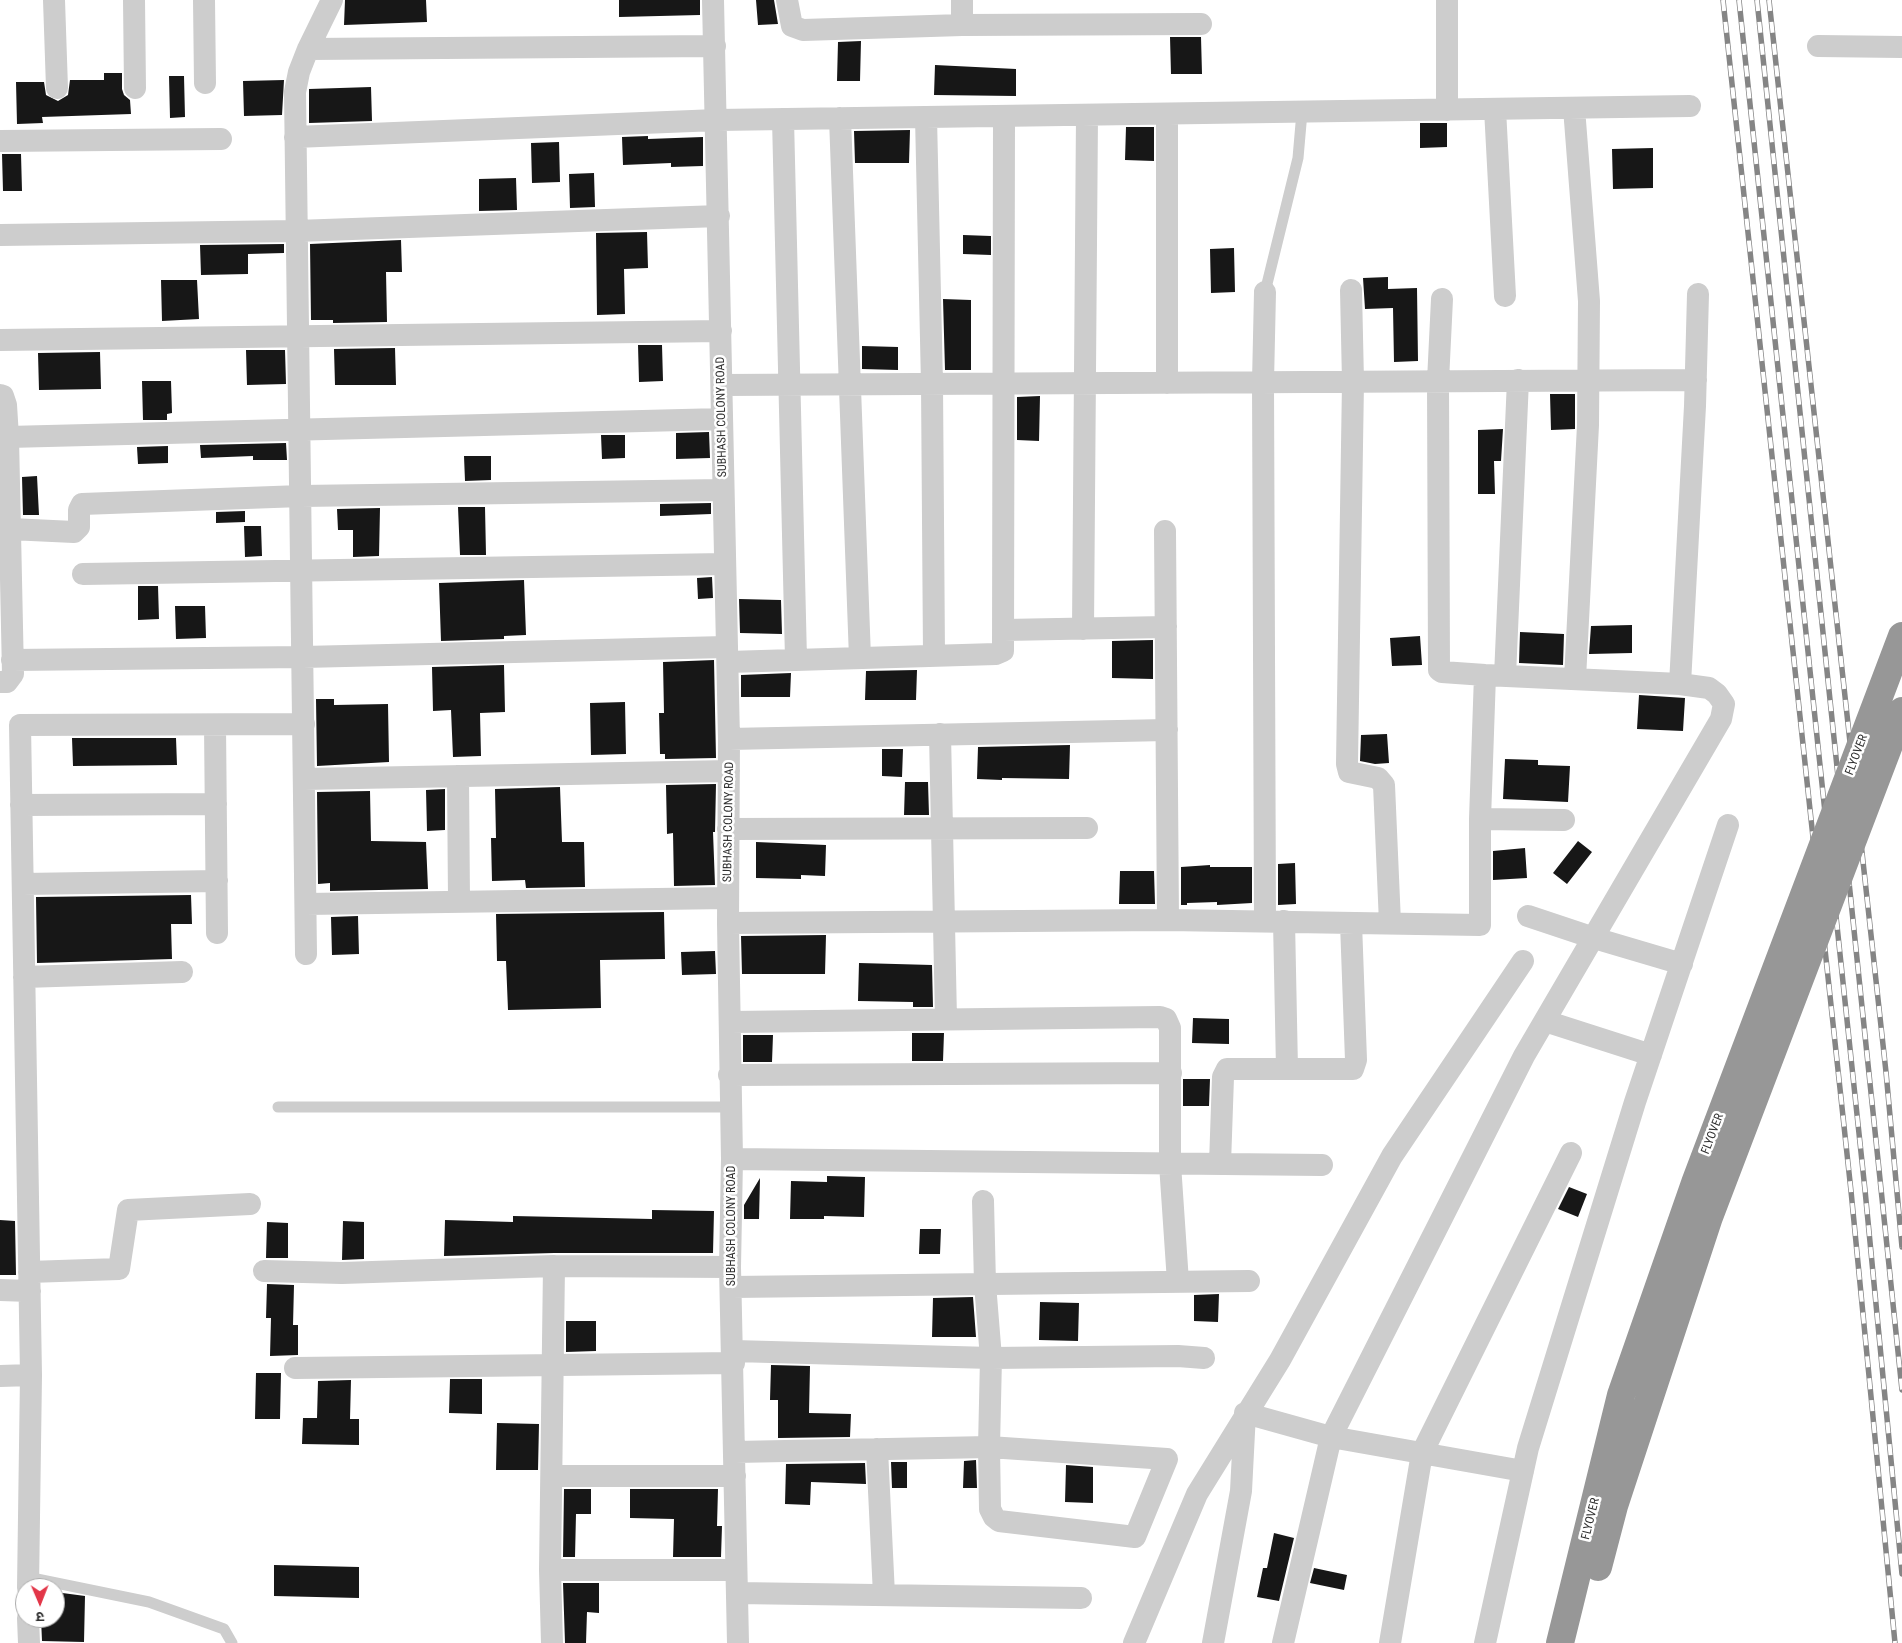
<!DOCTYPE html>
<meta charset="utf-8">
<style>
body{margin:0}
#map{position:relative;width:1902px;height:1643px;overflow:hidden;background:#fff;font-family:"Roboto Condensed","Noto Sans Devanagari",sans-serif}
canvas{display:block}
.north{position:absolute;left:15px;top:1578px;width:50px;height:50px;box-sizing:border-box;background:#fff;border:1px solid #acacac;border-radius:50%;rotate:179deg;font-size:14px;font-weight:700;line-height:20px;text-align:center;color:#303030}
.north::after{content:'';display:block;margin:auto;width:18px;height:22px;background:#e23648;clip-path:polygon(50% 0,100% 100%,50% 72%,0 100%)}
</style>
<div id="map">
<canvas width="1902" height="1643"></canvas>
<div class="north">उ</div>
</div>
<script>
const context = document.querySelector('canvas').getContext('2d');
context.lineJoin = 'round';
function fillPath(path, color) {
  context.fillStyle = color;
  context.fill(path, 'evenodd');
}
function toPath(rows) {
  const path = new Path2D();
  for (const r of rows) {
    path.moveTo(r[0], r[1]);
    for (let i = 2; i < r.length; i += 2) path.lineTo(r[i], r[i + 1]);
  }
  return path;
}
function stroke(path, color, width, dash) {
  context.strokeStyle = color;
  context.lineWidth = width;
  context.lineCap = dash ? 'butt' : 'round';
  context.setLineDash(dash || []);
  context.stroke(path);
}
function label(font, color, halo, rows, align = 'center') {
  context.font = font + ' "Roboto Condensed",sans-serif';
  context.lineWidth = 5;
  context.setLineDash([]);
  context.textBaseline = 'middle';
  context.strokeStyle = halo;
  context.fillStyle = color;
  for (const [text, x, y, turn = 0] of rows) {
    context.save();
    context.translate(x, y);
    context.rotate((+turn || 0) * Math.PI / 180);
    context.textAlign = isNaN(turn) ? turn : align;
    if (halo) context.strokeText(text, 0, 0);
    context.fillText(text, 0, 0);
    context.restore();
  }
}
fillPath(toPath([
 [345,0,426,0,427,22,344,25],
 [619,0,700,0,700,15,619,17],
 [756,0,774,0,778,24,758,25],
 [1170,37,1201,37,1202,74,1171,74],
 [861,41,860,81,837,81,838,42],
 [935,65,1016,69,1016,96,934,95],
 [104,73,122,73,122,89,124,95,130,100,131,114,42,117,43,123,17,124,16,82,44,82,46,95,58,101,68,95,70,80,104,80],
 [169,76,184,76,185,117,170,118],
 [284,80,282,115,244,116,243,81],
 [371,87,372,121,309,123,309,89],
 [1420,123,1447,123,1447,147,1420,148],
 [1126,127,1154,127,1154,161,1125,160],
 [910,130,909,163,855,163,854,131],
 [648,136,648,139,703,137,703,166,671,167,671,163,623,165,622,137],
 [559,142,560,182,532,183,531,143],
 [1653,148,1653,188,1613,189,1612,149],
 [2,154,21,154,22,191,3,191],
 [594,173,595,207,570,208,569,174],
 [516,178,517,210,479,211,479,179],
 [647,232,648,268,624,269,625,314,597,315,596,233],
 [963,235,991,236,991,255,963,254],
 [401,240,402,272,386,272,387,322,333,323,333,320,311,320,310,244],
 [284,244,284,253,248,254,248,274,201,275,200,245],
 [1234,248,1235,292,1211,293,1210,249],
 [1388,277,1388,289,1417,288,1418,361,1394,362,1393,308,1365,309,1363,278],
 [161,280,197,280,199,319,162,321],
 [943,299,971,300,971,370,945,370],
 [638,345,662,345,663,381,639,382],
 [862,346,898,347,898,370,862,369],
 [395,348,396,385,335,385,334,349],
 [246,350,285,350,286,384,247,385],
 [100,352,101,389,39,390,38,353],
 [142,381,171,381,172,413,167,414,167,420,143,420],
 [1550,394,1575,394,1575,429,1551,430],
 [1040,396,1039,441,1017,440,1017,397],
 [1503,429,1501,461,1494,461,1495,494,1478,494,1478,430],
 [709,432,710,458,676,459,676,433],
 [601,435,625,435,625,458,602,459],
 [286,443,287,460,253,460,253,456,201,458,200,445],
 [168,446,168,463,138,464,137,447],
 [464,456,491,456,491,480,465,481],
 [37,476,39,515,23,515,22,477],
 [711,503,711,514,660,516,660,504],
 [458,507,485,507,486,555,460,555],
 [380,508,379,556,353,557,353,530,338,530,337,509],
 [245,511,245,522,216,523,216,512],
 [244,526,261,526,262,556,245,557],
 [712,577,713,598,698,599,697,578],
 [524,580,526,635,504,636,504,639,441,641,439,583],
 [138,586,158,586,159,619,138,620],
 [739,599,781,600,782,634,740,633],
 [175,606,205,606,206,638,176,639],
 [1632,625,1632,653,1589,654,1591,626],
 [1520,632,1564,634,1563,665,1519,663],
 [1420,636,1422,665,1392,666,1390,638],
 [1153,640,1153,679,1112,678,1112,641],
 [714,660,716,758,665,759,665,754,660,754,659,713,664,713,663,662],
 [504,665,505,712,480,713,481,756,453,757,451,710,433,711,432,667],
 [917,670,916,700,865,700,866,671],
 [791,673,790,697,741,697,741,675],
 [1639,695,1685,698,1683,731,1637,729],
 [316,699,334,699,334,705,388,704,389,762,317,766],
 [625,702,626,754,591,755,590,703],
 [1387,734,1389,763,1375,764,1360,761,1361,735],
 [72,738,176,738,177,765,73,766],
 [1070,745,1069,779,1002,778,1002,780,977,779,978,747],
 [882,749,903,749,902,777,882,776],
 [1505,759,1538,760,1538,765,1570,766,1568,802,1503,799],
 [905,782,928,782,929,815,904,815],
 [716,784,715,832,713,832,715,885,674,886,673,833,667,834,666,785],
 [560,787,562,842,584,842,585,887,526,888,525,880,492,881,491,838,496,838,495,789],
 [445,789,445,830,427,831,426,790],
 [370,791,371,841,426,842,428,889,330,891,330,883,318,884,317,792],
 [1578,841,1592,852,1567,884,1553,873],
 [756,842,826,845,825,876,801,875,801,879,756,878],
 [1525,848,1527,878,1493,880,1493,851],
 [1295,863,1296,904,1278,905,1278,864],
 [1210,865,1210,867,1252,867,1252,903,1217,905,1217,902,1187,903,1187,905,1181,905,1181,867],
 [1120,871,1154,871,1155,904,1119,904],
 [191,895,192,924,171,924,172,959,37,963,36,897],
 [664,912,665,959,600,960,601,1008,508,1010,506,961,497,961,496,914],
 [358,916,359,954,332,955,331,917],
 [826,935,825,974,742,974,741,936],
 [715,951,716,974,682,975,681,952],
 [859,963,932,965,933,1007,913,1007,913,1002,858,1001],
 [1193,1018,1229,1019,1229,1044,1192,1043],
 [912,1033,944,1033,943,1061,912,1061],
 [743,1035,773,1035,772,1062,743,1062],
 [1183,1079,1210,1079,1209,1106,1183,1106],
 [827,1176,865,1177,864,1217,824,1216,824,1219,790,1219,791,1181,827,1182],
 [760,1178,759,1219,744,1219,744,1205],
 [1569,1187,1587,1194,1578,1217,1558,1209],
 [652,1210,714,1211,713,1253,554,1253,444,1256,445,1220,513,1222,513,1216,652,1219],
 [0,1220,15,1221,16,1275,0,1275],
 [343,1221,364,1222,364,1259,342,1260],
 [267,1222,288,1223,288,1258,266,1258],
 [920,1229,941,1229,940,1254,919,1254],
 [267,1284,294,1285,293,1325,298,1325,298,1355,270,1356,271,1318,266,1318],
 [1219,1294,1218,1322,1194,1321,1194,1295],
 [973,1297,976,1337,932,1337,933,1298],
 [1040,1302,1079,1303,1078,1341,1039,1340],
 [566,1321,596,1321,596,1351,566,1352],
 [771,1365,810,1366,809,1413,851,1414,850,1437,778,1438,778,1400,770,1400],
 [256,1373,281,1373,280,1419,255,1419],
 [450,1379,482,1379,482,1414,449,1413],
 [351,1380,350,1419,359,1419,359,1445,302,1444,303,1418,317,1418,318,1381],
 [497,1423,539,1424,538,1470,496,1470],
 [976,1460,977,1488,963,1488,964,1461],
 [891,1462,907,1462,907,1488,892,1488],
 [865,1463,866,1484,811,1482,810,1505,785,1504,786,1464],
 [1066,1465,1093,1467,1093,1503,1065,1502],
 [564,1489,591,1489,591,1514,576,1514,575,1557,563,1557],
 [630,1489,718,1489,717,1526,722,1526,721,1557,673,1557,674,1519,630,1518],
 [1274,1533,1294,1538,1279,1601,1257,1597,1263,1568,1267,1568],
 [274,1565,359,1567,359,1598,274,1596],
 [1314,1568,1347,1575,1344,1590,1310,1583],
 [563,1583,599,1583,599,1613,587,1612,586,1643,565,1643],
 [55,1592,85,1596,84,1642,42,1641,41,1618,55,1618]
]), '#171717');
stroke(toPath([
 [1265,292,1298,158,1302,112],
 [278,1107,730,1107],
 [27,1577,149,1602,224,1629,232,1643]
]), '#cdcdcd', 11);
stroke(toPath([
 [54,0,57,88],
 [134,0,135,88],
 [204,0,205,83],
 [713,0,729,739,728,923,732,1159,730,1267,738,1643],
 [787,0,792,26,803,30,962,25,1201,24],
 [962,0,962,25],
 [1818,46,1902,47],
 [308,49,715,46],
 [1574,108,1589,301,1588,425,1575,679],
 [1495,109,1505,296],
 [1447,110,1447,0],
 [926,117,932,384,934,656],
 [840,118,860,658],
 [783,119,796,659],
 [295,137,717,120,1690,106],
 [0,141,221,139],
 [0,235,296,231,719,216],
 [1351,290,1353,382,1347,764,1349,772,1378,778,1384,785,1390,923],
 [0,340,721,331],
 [1167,383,1167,114],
 [722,385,1696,380],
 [0,395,3,396,6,405,8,437,13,674,7,682,0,682],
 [8,437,722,419],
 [10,529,74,532,79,527,79,510,82,504,301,496,723,490],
 [1165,531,1168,920],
 [83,574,725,564],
 [1083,629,1087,115],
 [1004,630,1166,627],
 [12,660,303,657,726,647],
 [728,662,996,654,1003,651,1004,116],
 [1505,676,1518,380],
 [1680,684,1695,406,1698,294],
 [215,725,217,933],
 [940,734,946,1019],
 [729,739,1167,730],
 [458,776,459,901],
 [304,779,729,771],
 [21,805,216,804],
 [1480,819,1564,820],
 [728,829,1087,828],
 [23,884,217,881],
 [306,904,728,898],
 [1528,916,1594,938,1682,964],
 [1265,921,1263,382,1265,292],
 [1284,921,1287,1069],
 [728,923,1168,920,1480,925,1480,819,1485,675],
 [306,954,295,92,299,72,308,49,332,0],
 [24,977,182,972],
 [1545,1021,1651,1055],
 [731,1022,1160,1017,1166,1019,1170,1028,1170,1164,1178,1282],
 [729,1075,1171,1073],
 [732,1159,1322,1165],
 [1220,1164,1223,1077,1227,1069,1353,1069,1356,1060,1351,923],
 [264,1271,342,1273,554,1266,730,1267],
 [29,1272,119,1269,128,1210,250,1204],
 [732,1287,1249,1281],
 [0,1290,30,1291],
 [734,1351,991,1358,1178,1356,1204,1358],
 [295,1368,734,1363],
 [0,1376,31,1375],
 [877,1449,884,1595],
 [735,1452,989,1447,1167,1459,1135,1537,999,1521,994,1517,990,1509,989,1447,991,1358,985,1284,983,1201],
 [552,1476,735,1476],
 [550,1570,736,1570],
 [28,1588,31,1375,20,725,304,724],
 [737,1593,1081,1598],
 [28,1618,29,1643],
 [552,1643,550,1570,554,1266],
 [1134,1643,1197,1494,1280,1360,1392,1156,1523,961],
 [1213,1643,1241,1491,1245,1413,1331,1437,1523,1471],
 [1283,1643,1331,1437,1524,1056,1721,719,1724,704,1717,694,1709,688,1680,684,1485,675,1442,672,1439,670,1438,381,1442,299],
 [1390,1643,1422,1453,1571,1153],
 [1485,1643,1528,1448,1635,1102,1728,825]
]), '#cdcdcd', 22);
const rail = toPath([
 [1723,0,1851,1191,1895,1643],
 [1739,0,1865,1190,1902,1574],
 [1757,0,1902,1390],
 [1769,0,1886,1072,1902,1247]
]);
stroke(rail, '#858585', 5.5);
stroke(rail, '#fff', 4, [11]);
stroke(toPath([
 [1598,1567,1614,1506,1709,1217,1902,711],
 [1560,1643,1621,1395,1695,1183,1902,636]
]), '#979797', 28);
label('12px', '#303030', '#fff', [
 ["SUBHASH COLONY ROAD",722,417,-91],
 ["FLYOVER",1857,755,-69],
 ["SUBHASH COLONY ROAD",729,822,-89],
 ["FLYOVER",1713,1134,-69],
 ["SUBHASH COLONY ROAD",732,1226,-90],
 ["FLYOVER",1591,1519,-76]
]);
</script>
